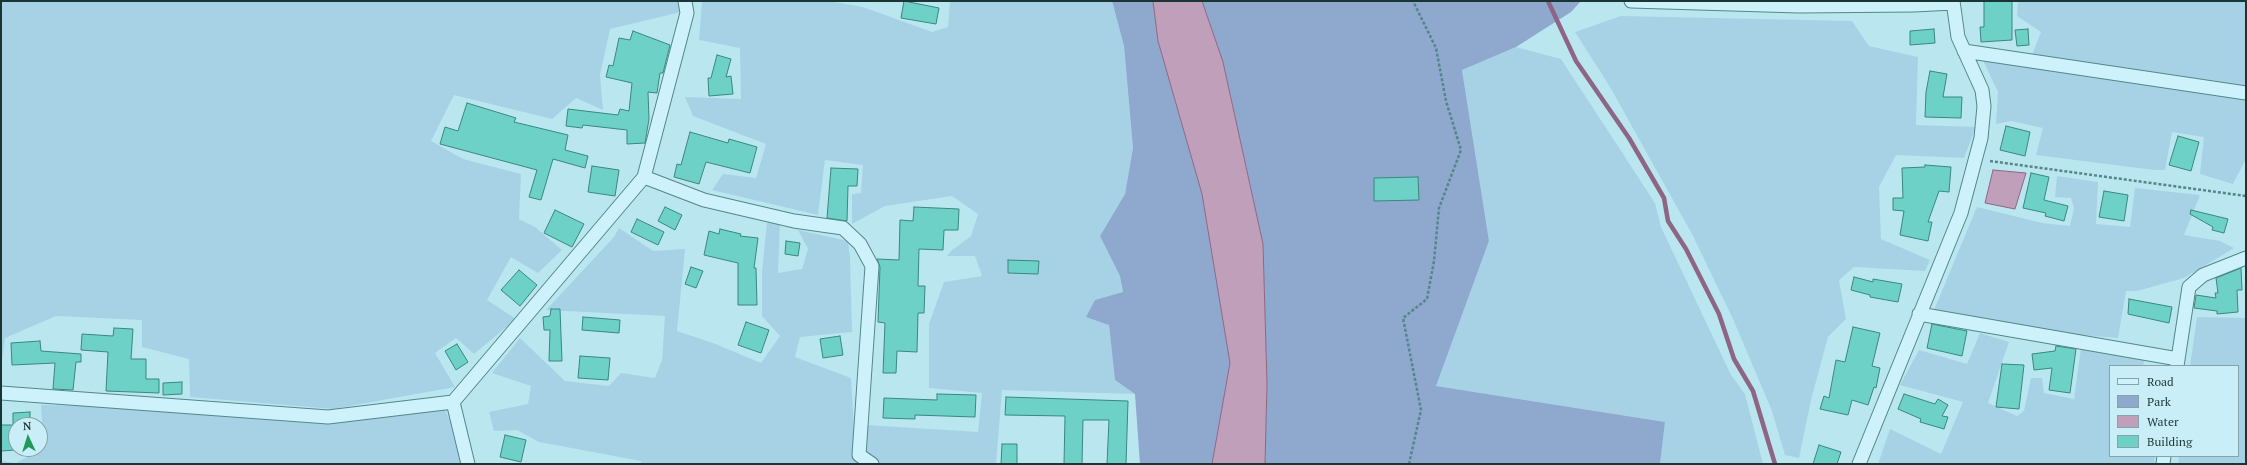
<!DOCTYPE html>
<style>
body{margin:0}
#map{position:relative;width:2247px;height:465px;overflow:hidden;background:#bae6f0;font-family:"PT Serif",serif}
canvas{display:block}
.frame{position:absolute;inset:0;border:2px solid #1a3534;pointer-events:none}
.legend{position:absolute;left:2109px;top:365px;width:130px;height:92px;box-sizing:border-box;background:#caeef7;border:1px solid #84a4a9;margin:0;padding:5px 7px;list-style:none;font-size:12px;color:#1a3534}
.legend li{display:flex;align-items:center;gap:8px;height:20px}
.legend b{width:20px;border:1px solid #84a4a9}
.north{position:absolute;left:8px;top:417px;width:40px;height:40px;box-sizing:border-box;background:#caeef7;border:1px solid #84a4a9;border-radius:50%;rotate:356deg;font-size:11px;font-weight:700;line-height:16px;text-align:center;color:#1a3534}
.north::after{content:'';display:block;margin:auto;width:14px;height:18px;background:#209a5a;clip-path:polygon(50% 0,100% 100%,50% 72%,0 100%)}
</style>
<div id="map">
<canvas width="2247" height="465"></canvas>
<div class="frame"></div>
<ul class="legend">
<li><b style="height:5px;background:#cdf2fb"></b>Road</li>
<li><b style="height:11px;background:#8ea8ce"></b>Park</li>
<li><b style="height:11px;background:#c09fba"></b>Water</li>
<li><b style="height:11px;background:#6dd1c7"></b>Building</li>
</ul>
<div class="north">N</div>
</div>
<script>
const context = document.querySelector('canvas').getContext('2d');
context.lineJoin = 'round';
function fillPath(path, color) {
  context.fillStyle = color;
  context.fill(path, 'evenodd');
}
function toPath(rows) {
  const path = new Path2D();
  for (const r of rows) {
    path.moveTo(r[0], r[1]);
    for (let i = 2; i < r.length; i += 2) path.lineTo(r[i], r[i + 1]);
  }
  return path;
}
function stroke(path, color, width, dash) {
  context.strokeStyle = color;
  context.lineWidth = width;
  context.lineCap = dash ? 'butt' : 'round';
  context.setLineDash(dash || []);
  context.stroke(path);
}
fillPath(toPath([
 [1,1,679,1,681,12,610,29,600,75,603,110,576,98,552,119,454,95,431,141,463,159,521,174,519,219,535,227,562,250,538,273,511,257,487,300,516,319,474,354,456,338,435,353,455,387,333,409,190,397,189,359,142,347,142,320,56,316,5,338,1,369],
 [702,1,829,1,863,7,932,32,948,27,950,1,1112,1,1124,46,1133,148,1125,194,1100,236,1120,276,1123,293,1095,300,1109,325,1115,380,1135,394,1002,390,996,464,876,463,866,453,866,425,978,432,982,393,929,388,929,324,944,282,982,276,975,256,947,256,951,251,971,236,978,214,952,196,885,206,852,224,852,194,861,193,863,165,825,160,818,215,712,190,723,174,756,178,766,144,693,116,685,97,741,99,740,48,699,40],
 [2018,1,2246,1,2246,159,2233,184,2200,174,2204,137,2172,132,2165,170,2154,170,2036,155,2043,128,2011,121,1996,124,1998,92,1979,52,2030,60,2041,32,2017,16],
 [1621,16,1852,21,1869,46,1918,57,1916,125,1976,127,1964,158,1896,155,1879,187,1881,239,1930,260,1925,271,1854,267,1839,280,1846,319,1828,337,1811,400,1799,458,1785,455,1772,411,1733,319,1692,234,1610,87,1575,32],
 [1516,47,1561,59,1655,203,1661,227,1731,375,1745,394,1763,464,1660,464,1665,422,1436,386,1489,241,1462,70],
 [2057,176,2098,182,2096,224,2130,227,2135,188,2200,195,2184,235,2220,241,2234,248,2184,278,2137,291,2126,291,2118,338,2080,335,1934,310,1977,207,2042,223,2070,226,2074,208,2071,198,2055,197],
 [767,223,780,223,778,273,802,269,808,249,798,230,848,241,850,258,852,332,800,337,795,357,851,378,856,464,641,464,641,461,539,442,517,430,494,431,489,412,528,404,531,386,492,373,520,338,565,381,609,386,621,373,655,378,662,360,665,316,546,310,614,237,619,228,653,251,685,249,677,331,713,343,761,363,780,336,762,316,762,272],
 [2197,317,2246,318,2246,464,2178,464,2179,456,2238,456,2238,366,2190,366],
 [1980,333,2009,342,1988,403,2017,416,2024,411,2031,378,2042,378,2044,393,2074,399,2081,348,2145,357,2143,366,2110,366,2110,456,2155,456,2154,464,1878,464,1890,429,1941,454,1963,402,1900,385,1919,350,1967,364],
 [41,405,111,406,306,423,385,416,444,407,462,449,462,464,1,464,1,461,16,463,44,448]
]), '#a7d2e6');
fillPath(toPath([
 [1112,1,1153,1,1158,41,1202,194,1230,363,1212,464,1140,464,1135,394,1115,380,1109,325,1086,317,1095,300,1123,292,1120,276,1100,236,1125,194,1133,148,1124,46],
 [1202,1,1581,1,1571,12,1516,47,1462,70,1489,241,1436,386,1665,422,1660,464,1265,464,1267,384,1263,244,1223,62]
]), '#8ea8ce');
const water = toPath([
 [1153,1,1202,1,1223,62,1263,244,1267,384,1265,464,1212,464,1230,363,1202,194,1158,41,1153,1],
 [1993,170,2026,173,2015,209,1985,203,1993,170]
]);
fillPath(water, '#c09fba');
stroke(water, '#8e6685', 1);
stroke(toPath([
 [1548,1,1576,61,1629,138,1664,198,1668,221,1686,249,1719,314,1734,359,1753,391,1775,464]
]), '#8e6685', 4.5);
const building = toPath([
 [904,1,939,8,936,24,901,18,904,1],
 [1984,1,2012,1,2012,40,1981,42,1980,27,1984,27,1984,1],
 [1934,29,1935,43,1910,45,1910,31,1934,29],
 [2028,29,2029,45,2017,46,2015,30,2028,29],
 [633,31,670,45,663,73,660,73,657,93,648,92,649,119,645,143,627,144,627,130,583,125,582,128,566,126,568,109,618,115,620,109,629,111,632,83,606,77,609,65,613,66,619,38,630,40,633,31],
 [717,55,731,59,726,77,731,76,733,94,709,96,708,78,711,78,717,55],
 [1930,71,1947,74,1943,97,1962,97,1961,118,1925,117,1926,92,1930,71],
 [467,103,516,118,514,122,568,135,565,150,588,156,585,168,553,159,541,200,529,197,537,170,440,144,445,127,458,131,467,103],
 [2006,126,2030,132,2025,156,2000,150,2006,126],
 [690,132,728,143,729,139,757,147,750,173,706,162,699,184,674,177,677,164,681,165,690,132],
 [2178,136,2199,142,2191,171,2169,165,2178,136],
 [1925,165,1951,167,1949,192,1939,191,1928,222,1932,222,1928,241,1900,235,1904,211,1893,210,1893,198,1903,198,1902,168,1925,167,1925,165],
 [592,166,619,170,615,196,588,192,592,166],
 [831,168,858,169,857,186,848,186,847,221,827,218,831,168],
 [2031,173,2049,177,2044,200,2068,206,2064,221,2045,216,2046,213,2023,208,2031,173],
 [1418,177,1419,200,1374,201,1374,178,1418,177],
 [2104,191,2128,195,2124,221,2099,217,2104,191],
 [665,207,682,215,675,230,658,221,665,207],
 [914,207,959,209,958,230,944,230,943,250,919,249,918,286,925,286,924,313,918,313,917,352,897,351,896,373,883,373,885,323,878,322,880,267,877,259,899,260,900,220,913,221,914,207],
 [555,210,584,224,572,247,544,233,555,210],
 [2191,210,2228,219,2224,233,2212,230,2213,227,2190,214,2191,210],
 [637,219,664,232,658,245,631,232,637,219],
 [720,229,741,234,740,236,758,238,754,268,756,268,757,305,738,305,738,263,704,255,709,231,719,234,720,229],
 [786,241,800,243,798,256,785,254,786,241],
 [1008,260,1039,261,1038,274,1008,273,1008,260],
 [691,267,703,271,696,288,685,284,691,267],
 [2241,268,2242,290,2237,290,2238,312,2217,314,2217,311,2194,308,2196,295,2216,298,2215,293,2218,293,2216,278,2241,268],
 [519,270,537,285,520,306,501,290,519,270],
 [1854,277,1873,282,1873,279,1902,284,1898,302,1870,297,1870,295,1851,290,1854,277],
 [2129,299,2172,307,2169,323,2128,314,2129,299],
 [551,309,560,309,562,361,549,361,550,330,544,330,543,317,550,316,551,309],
 [583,317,620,320,619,333,582,330,583,317],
 [746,322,769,330,761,353,738,345,746,322],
 [1932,324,1967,331,1962,356,1927,348,1932,324],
 [1853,327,1880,333,1872,366,1880,368,1876,388,1874,387,1868,405,1852,400,1848,415,1820,409,1824,396,1829,398,1836,360,1845,362,1853,327],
 [114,328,133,329,131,359,146,359,146,379,159,379,159,393,106,391,108,352,81,350,82,334,113,336,114,328],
 [840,336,843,355,823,358,820,339,840,336],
 [40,341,41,351,81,354,81,362,76,362,73,390,53,389,55,363,12,365,11,343,40,341],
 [457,344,468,362,456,370,445,351,457,344],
 [2056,346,2076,349,2070,393,2049,390,2052,368,2034,370,2032,354,2055,351,2056,346],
 [580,356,610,358,608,380,578,378,580,356],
 [2002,364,2024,365,2019,409,1996,407,2002,364],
 [182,382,182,394,163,395,163,383,182,382],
 [937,394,976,395,975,417,915,415,915,419,883,418,884,398,937,400,937,394],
 [1904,394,1935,404,1938,399,1948,405,1942,416,1948,417,1944,429,1920,422,1921,419,1898,409,1904,394],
 [1006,397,1128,401,1126,464,1107,464,1109,420,1083,420,1082,464,1064,464,1065,416,1005,415,1006,397],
 [30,412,30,425,16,425,16,450,1,451,1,425,13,425,13,413,30,412],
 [505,435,526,440,521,462,500,457,505,435],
 [1002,444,1017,444,1017,464,1001,464,1002,444],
 [1819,445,1841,452,1837,464,1813,464,1819,445]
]);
fillPath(building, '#6dd1c7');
stroke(building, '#38887e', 1);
const street = toPath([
 [1631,1,1799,6,1914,5,1953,3],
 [1964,51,2246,93],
 [644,177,704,200,794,221,843,228,860,244,872,266,859,455,872,464],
 [1919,314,2178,359],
 [2177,366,2189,287,2203,275,2246,258],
 [1,393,328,417,453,402,644,177,687,13,685,1],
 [453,402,468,464],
 [1859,464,1961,213,1981,138,1984,106,1982,90,1958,37,1953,1],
 [2163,464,2164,456]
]);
stroke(street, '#548787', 15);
stroke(toPath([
 [1990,161,2246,196],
 [1409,464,1421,410,1403,318,1427,299,1434,261,1439,208,1461,150,1446,101,1436,48,1413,1]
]), '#548787', 2.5, [3, 2]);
stroke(street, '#cdf2fb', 13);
</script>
